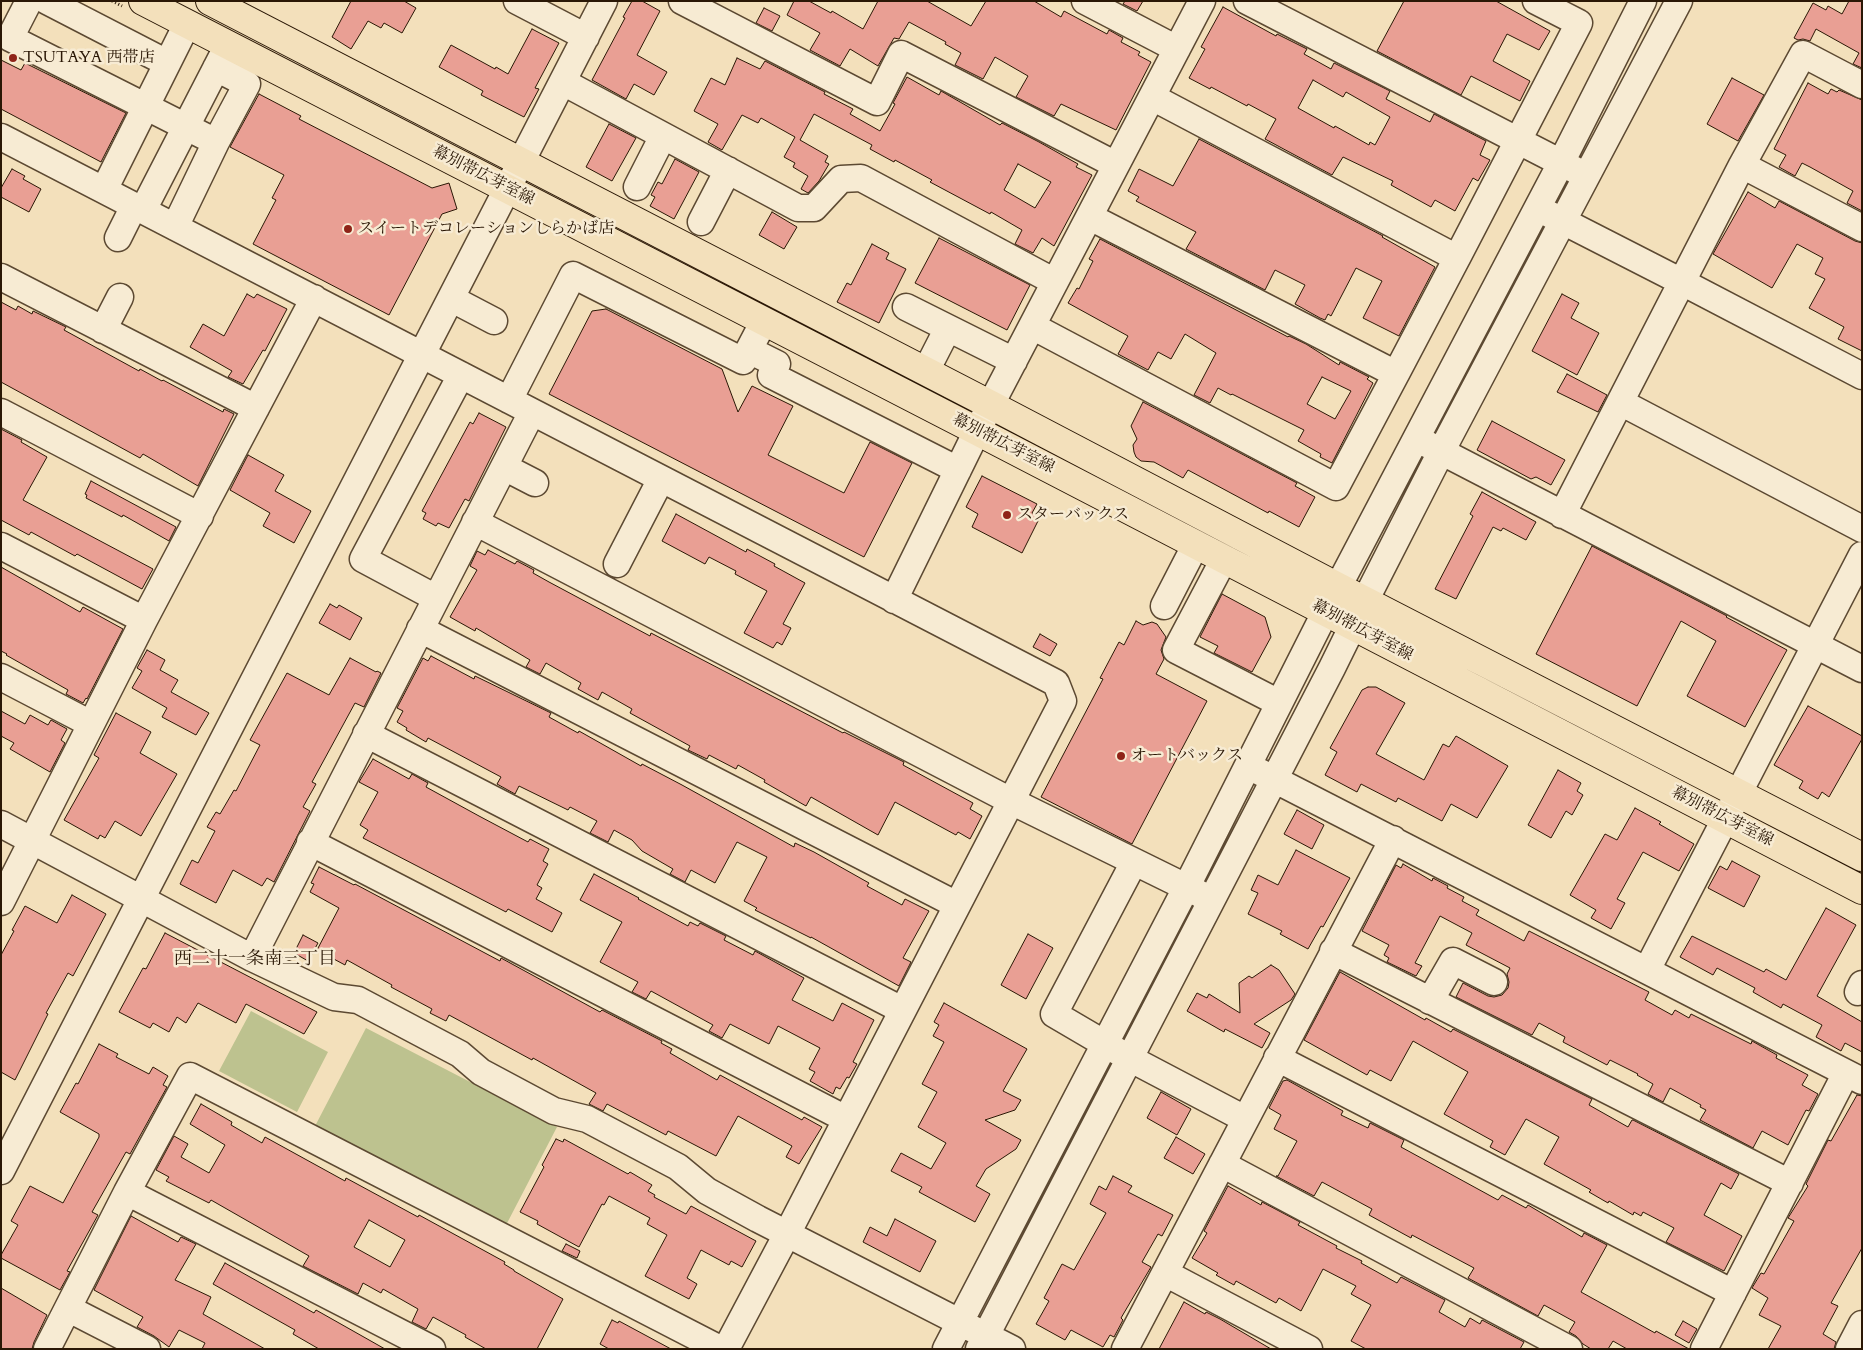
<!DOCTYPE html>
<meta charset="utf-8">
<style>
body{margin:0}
#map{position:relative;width:1863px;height:1350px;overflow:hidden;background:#f3e0bb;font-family:Cardo,serif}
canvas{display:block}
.frame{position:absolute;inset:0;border:2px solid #2a1705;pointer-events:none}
</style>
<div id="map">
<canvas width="1863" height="1350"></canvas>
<div class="frame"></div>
</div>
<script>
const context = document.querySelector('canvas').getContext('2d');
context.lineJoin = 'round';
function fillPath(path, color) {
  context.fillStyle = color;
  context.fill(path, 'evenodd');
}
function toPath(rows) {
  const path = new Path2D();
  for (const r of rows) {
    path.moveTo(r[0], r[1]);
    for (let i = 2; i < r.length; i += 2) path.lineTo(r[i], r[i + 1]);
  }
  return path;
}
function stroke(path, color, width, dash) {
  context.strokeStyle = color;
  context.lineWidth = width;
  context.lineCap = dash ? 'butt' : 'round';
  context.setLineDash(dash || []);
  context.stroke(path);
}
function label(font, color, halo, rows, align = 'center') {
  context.font = font + ' Cardo,"Noto Serif JP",serif';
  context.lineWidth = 5;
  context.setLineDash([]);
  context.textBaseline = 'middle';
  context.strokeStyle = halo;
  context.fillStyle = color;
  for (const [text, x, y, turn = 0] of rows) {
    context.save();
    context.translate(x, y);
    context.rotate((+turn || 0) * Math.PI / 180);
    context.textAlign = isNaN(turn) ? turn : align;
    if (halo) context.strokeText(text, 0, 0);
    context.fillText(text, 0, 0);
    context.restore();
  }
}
fillPath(toPath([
 [251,1011,328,1052,297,1112,219,1071],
 [366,1028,557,1127,504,1229,313,1130]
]), '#bdc28f');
const building = toPath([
 [351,1,404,1,416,8,402,33,384,23,381,28,368,21,351,49,332,37,351,1],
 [632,1,642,1,660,11,637,55,667,72,654,95,634,84,626,99,592,80,625,18,623,17,632,1],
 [794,1,809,1,831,13,832,11,863,29,878,1,927,1,971,26,986,1,1034,1,1061,17,1064,11,1107,34,1109,30,1123,38,1121,42,1140,52,1138,55,1151,62,1116,130,1061,104,1054,116,1016,97,1028,76,995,57,983,79,955,65,961,53,945,44,946,42,909,22,899,39,894,38,878,66,850,49,840,66,810,50,820,33,787,15,794,1],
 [1125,1,1143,1,1137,11,1123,4,1125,1],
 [1404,1,1496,1,1550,31,1539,50,1507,34,1493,61,1530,81,1520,101,1471,76,1461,95,1377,51,1404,1],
 [1849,1,1862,1,1862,68,1853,64,1859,53,1816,29,1810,41,1803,39,1798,40,1794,38,1813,3,1826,10,1828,6,1842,14,1849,1],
 [1223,7,1276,36,1277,34,1307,49,1304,54,1331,69,1334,63,1390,91,1386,99,1430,122,1434,114,1486,141,1480,155,1490,160,1478,181,1473,178,1455,211,1435,200,1431,207,1391,185,1393,181,1343,157,1332,175,1265,139,1276,119,1248,104,1247,106,1211,87,1210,89,1189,78,1205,49,1201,47,1223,7],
 [1313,80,1343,97,1346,92,1390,117,1375,145,1370,142,1369,145,1335,126,1334,128,1298,108,1313,80],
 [764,8,780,16,772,31,756,23,764,8],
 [532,29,559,43,535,88,539,89,524,117,481,95,483,91,439,67,451,45,495,69,496,67,508,74,532,29],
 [737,58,760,69,765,61,825,92,824,94,853,109,850,114,880,131,895,104,893,103,907,77,939,95,941,91,1000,125,1002,123,1039,142,1078,164,1076,167,1092,175,1054,246,1042,238,1033,253,1015,244,1022,230,991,212,990,214,930,182,932,180,895,160,894,162,870,149,872,145,814,114,800,140,828,156,825,162,829,164,819,181,808,193,801,189,808,176,793,167,795,163,784,157,795,137,761,118,758,123,742,115,722,150,708,142,718,124,694,111,711,78,725,85,737,58],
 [1018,164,1051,182,1035,208,1004,190,1018,164],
 [1,60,21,70,25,63,126,113,101,162,1,109,1,60],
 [1732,78,1764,95,1738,141,1707,124,1732,78],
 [1808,83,1828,94,1831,89,1837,92,1839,90,1862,100,1862,211,1847,203,1853,191,1810,167,1802,163,1795,176,1779,167,1786,155,1774,149,1808,83],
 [259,94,301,116,299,119,432,188,449,183,457,209,442,214,389,315,253,244,276,200,272,198,284,175,230,147,259,94],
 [609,124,636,138,612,181,586,167,609,124],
 [1199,139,1383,236,1382,237,1435,267,1399,336,1363,318,1382,281,1356,268,1331,316,1328,314,1325,320,1320,318,1295,304,1305,285,1275,270,1265,290,1186,249,1196,232,1136,201,1139,197,1128,191,1139,169,1173,186,1199,139],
 [675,159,699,172,674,219,650,206,655,197,651,195,658,182,662,184,675,159],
 [12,169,25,176,23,179,41,189,29,212,1,197,1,188,12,169],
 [1748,192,1775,208,1779,201,1855,241,1862,243,1862,351,1838,339,1844,327,1809,308,1825,279,1815,274,1823,258,1797,244,1772,288,1713,254,1748,192],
 [772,212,797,227,784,249,759,235,772,212],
 [939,238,1030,285,1007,330,915,283,939,238],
 [1100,239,1288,337,1289,336,1306,344,1339,365,1340,362,1369,377,1367,379,1373,383,1332,463,1320,457,1321,454,1298,441,1304,430,1232,394,1231,395,1218,388,1210,403,1194,395,1216,353,1185,334,1171,359,1158,352,1148,370,1118,354,1128,336,1068,303,1077,288,1079,289,1093,261,1089,259,1100,239],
 [1322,377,1351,391,1335,419,1307,404,1322,377],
 [872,244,889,253,886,259,906,269,879,323,837,302,847,283,851,285,872,244],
 [247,294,254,298,257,294,287,309,265,351,263,350,243,384,228,377,232,371,190,347,203,324,224,336,247,294],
 [1562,294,1579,303,1571,318,1599,333,1577,375,1532,351,1562,294],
 [1,302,16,310,18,306,32,314,33,311,66,327,64,330,139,371,140,369,162,381,163,380,223,412,224,409,234,414,198,486,143,454,140,458,1,382,1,302],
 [606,309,722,369,738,412,752,386,793,406,768,455,844,493,870,442,912,463,864,557,549,394,592,311,606,309],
 [1567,374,1607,395,1598,412,1557,392,1567,374],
 [1143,402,1297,483,1295,486,1315,497,1299,527,1269,511,1268,513,1188,470,1183,478,1154,462,1141,461,1136,457,1134,452,1133,445,1137,439,1131,426,1143,402],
 [479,413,506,427,469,501,465,499,449,528,438,523,436,526,423,519,426,513,422,511,470,422,473,424,479,413],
 [1492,421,1565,460,1551,485,1536,477,1531,479,1477,450,1492,421],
 [1,429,22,440,21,442,47,457,23,500,153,569,142,589,77,554,75,556,31,532,29,535,1,520,1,429],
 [248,455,284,475,275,491,311,511,294,543,263,526,270,513,230,490,248,455],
 [982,476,1037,504,1032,513,1040,517,1022,553,972,527,978,514,966,507,982,476],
 [91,481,176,527,169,541,123,515,122,517,86,498,87,495,85,494,91,481],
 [1482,492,1536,522,1526,540,1503,528,1501,531,1493,527,1456,599,1435,589,1473,516,1470,514,1482,492],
 [676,514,746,552,747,549,775,564,774,566,805,583,783,624,791,628,782,645,777,642,773,648,744,633,767,591,735,574,736,571,709,557,705,564,662,541,676,514],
 [1592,546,1727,616,1726,617,1787,650,1745,727,1687,696,1716,641,1681,621,1637,706,1536,654,1592,546],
 [488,550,515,564,517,561,534,570,533,573,549,582,650,636,651,633,843,733,844,732,904,762,903,765,973,803,970,809,982,816,970,839,958,832,956,835,895,802,878,835,811,797,806,806,764,782,765,780,738,765,736,769,709,755,707,759,688,750,690,746,630,713,632,709,602,692,598,700,578,689,581,683,546,663,540,674,526,667,530,660,476,628,475,631,450,617,477,570,470,566,477,551,485,555,488,550],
 [1,567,80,612,83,607,123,629,87,699,86,698,83,703,66,694,68,690,6,655,7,654,1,651,1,567],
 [1222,594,1265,617,1271,637,1252,672,1214,653,1218,646,1200,637,1222,594],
 [330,604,337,608,339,605,362,618,350,640,319,623,330,604],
 [1136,621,1143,625,1152,622,1157,624,1166,637,1161,650,1164,659,1156,674,1207,701,1132,844,1041,797,1103,679,1100,678,1119,642,1124,645,1136,621],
 [1040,634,1057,644,1050,656,1033,647,1040,634],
 [147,650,165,660,160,670,178,680,171,692,209,713,196,735,162,717,167,708,132,688,142,671,137,668,147,650],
 [431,656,474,679,475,676,551,713,549,717,578,733,579,731,641,766,642,764,682,785,794,847,795,843,814,852,869,883,867,886,902,905,905,899,929,911,903,958,911,962,899,986,811,937,811,938,755,910,757,908,744,901,767,857,737,842,715,883,691,870,685,882,670,874,673,869,642,851,632,840,614,830,608,842,590,833,597,821,570,807,568,810,519,786,515,794,497,784,501,777,428,738,426,742,406,730,407,728,397,722,403,711,397,708,423,658,428,661,431,656],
 [350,658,376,672,377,671,381,673,364,707,355,703,312,782,316,784,303,807,310,811,274,882,267,878,262,886,233,870,216,903,180,884,192,860,198,863,215,831,207,827,216,812,220,814,234,790,236,791,260,745,250,740,287,673,329,695,350,658],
 [1368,687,1376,687,1405,703,1376,754,1424,780,1443,744,1449,747,1456,736,1508,766,1477,818,1451,804,1442,821,1398,798,1396,802,1361,784,1357,792,1325,775,1337,752,1330,748,1362,690,1368,687],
 [1808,706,1862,736,1862,739,1829,797,1822,792,1818,799,1799,788,1803,781,1774,765,1808,706],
 [1,711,25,724,30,715,48,725,51,720,67,729,61,740,65,743,50,772,10,749,14,743,1,736,1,711],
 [116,713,151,732,140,753,177,774,141,836,115,821,105,838,100,835,98,839,64,820,99,758,94,755,116,713],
 [373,759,409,779,412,774,428,783,426,787,479,816,528,842,530,839,549,849,543,861,548,864,537,885,542,888,536,899,562,913,552,932,508,909,506,912,363,838,368,830,360,825,378,792,359,782,373,759],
 [1558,770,1581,783,1577,791,1583,795,1572,815,1566,811,1551,838,1528,825,1558,770],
 [1635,808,1661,822,1659,824,1694,844,1679,871,1643,852,1617,899,1625,903,1611,929,1591,918,1596,910,1570,895,1605,834,1617,840,1635,808],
 [1297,810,1324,825,1312,849,1284,834,1297,810],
 [1296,850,1350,878,1323,927,1321,926,1308,949,1280,934,1282,931,1248,914,1258,893,1251,890,1258,875,1278,885,1296,850],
 [1732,861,1760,876,1744,907,1708,888,1720,866,1727,870,1732,861],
 [1403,864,1432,881,1433,878,1448,886,1447,888,1464,897,1462,901,1479,910,1476,915,1524,941,1529,931,1649,992,1645,1000,1672,1015,1675,1010,1689,1018,1691,1014,1751,1044,1752,1041,1768,1050,1777,1055,1776,1058,1808,1075,1802,1085,1818,1094,1809,1111,1806,1110,1788,1145,1762,1131,1753,1148,1700,1120,1706,1110,1700,1107,1701,1105,1670,1088,1663,1102,1648,1094,1653,1084,1637,1075,1638,1074,1610,1060,1607,1065,1563,1042,1565,1037,1539,1023,1532,1035,1456,997,1463,983,1488,996,1494,997,1502,995,1508,988,1509,982,1507,974,1510,968,1466,945,1472,933,1440,916,1415,963,1422,966,1416,976,1387,962,1389,958,1384,955,1389,945,1362,931,1396,865,1401,868,1403,864],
 [319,867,354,885,355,884,500,961,501,958,600,1012,602,1010,662,1041,661,1043,672,1049,670,1053,717,1080,720,1075,802,1120,804,1117,822,1127,799,1164,786,1157,792,1146,738,1116,716,1156,668,1131,666,1135,607,1104,603,1111,589,1104,596,1093,533,1058,532,1060,449,1015,446,1021,430,1013,432,1009,391,987,392,985,347,960,345,965,317,950,339,908,310,892,314,884,311,883,319,867],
 [594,874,639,898,638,899,688,926,690,922,698,926,700,923,726,936,724,940,753,955,755,951,804,978,792,1000,833,1021,842,1003,874,1020,853,1062,857,1064,849,1078,847,1077,840,1089,836,1087,833,1094,810,1081,815,1072,809,1069,820,1048,778,1026,769,1044,730,1024,722,1038,709,1031,713,1025,651,991,646,999,632,992,638,982,600,962,622,922,580,900,594,874],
 [72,895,106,914,73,976,68,973,46,1013,48,1014,15,1080,1,1072,1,955,14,931,12,930,25,906,57,923,72,895],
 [1826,908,1856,925,1817,996,1862,1022,1862,1052,1845,1043,1841,1051,1816,1037,1822,1025,1783,1004,1781,1008,1753,992,1755,988,1717,968,1713,975,1680,957,1692,936,1764,972,1766,969,1786,980,1826,908],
 [165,933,317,1012,304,1034,246,1004,236,1023,198,1003,186,1023,177,1017,169,1032,153,1023,150,1028,119,1012,143,968,146,969,165,933],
 [1028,934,1053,948,1026,999,1001,985,1028,934],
 [303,935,318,943,308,961,294,953,303,935],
 [1271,965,1279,970,1295,994,1291,1000,1254,1024,1270,1033,1262,1048,1225,1029,1224,1032,1187,1011,1197,993,1207,998,1209,994,1240,1013,1239,983,1249,976,1252,978,1271,965],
 [1340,972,1425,1020,1426,1018,1451,1032,1453,1029,1592,1099,1589,1105,1628,1127,1632,1120,1633,1120,1739,1174,1731,1189,1721,1183,1704,1215,1742,1236,1724,1271,1666,1242,1674,1228,1643,1212,1641,1216,1634,1212,1633,1215,1609,1201,1608,1203,1589,1192,1591,1190,1544,1164,1559,1137,1526,1119,1505,1155,1490,1147,1493,1141,1444,1114,1468,1072,1413,1041,1391,1081,1370,1070,1367,1075,1304,1040,1340,972],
 [944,1003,1027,1049,1003,1091,1021,1100,1015,1110,985,1120,1021,1140,1016,1149,986,1169,976,1186,990,1194,975,1222,919,1192,922,1187,891,1171,901,1153,931,1169,946,1143,918,1127,937,1092,922,1084,944,1042,933,1036,939,1025,934,1022,944,1003],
 [99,1044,118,1054,116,1057,149,1074,153,1067,168,1076,163,1085,167,1087,130,1154,126,1152,92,1212,98,1215,67,1271,70,1272,60,1290,1,1258,1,1255,18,1225,11,1221,30,1186,63,1203,99,1137,99,1134,60,1112,76,1083,78,1084,99,1044],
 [1287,1080,1343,1111,1341,1115,1368,1128,1370,1123,1404,1140,1401,1147,1498,1200,1502,1195,1526,1208,1528,1205,1582,1237,1584,1233,1607,1245,1581,1292,1655,1333,1656,1331,1689,1349,1627,1349,1613,1341,1608,1349,1591,1349,1583,1344,1576,1336,1569,1332,1575,1322,1544,1305,1538,1316,1468,1278,1474,1268,1412,1235,1411,1238,1369,1215,1372,1209,1322,1182,1314,1196,1276,1176,1278,1176,1297,1141,1274,1129,1281,1115,1269,1108,1283,1081,1287,1080],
 [1161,1092,1191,1109,1177,1135,1147,1118,1161,1092],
 [1857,1095,1862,1096,1862,1248,1831,1303,1838,1306,1823,1334,1836,1342,1834,1349,1768,1349,1781,1326,1759,1315,1768,1298,1752,1288,1761,1273,1764,1274,1794,1221,1788,1218,1808,1186,1806,1184,1828,1140,1831,1141,1857,1095],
 [201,1104,232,1122,231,1125,262,1143,265,1137,345,1181,346,1178,418,1217,419,1215,505,1262,504,1264,514,1270,514,1271,563,1299,537,1349,486,1349,465,1337,466,1335,433,1317,426,1329,412,1322,418,1309,383,1289,381,1293,363,1283,358,1294,303,1266,309,1256,211,1200,209,1203,166,1181,169,1177,156,1170,174,1136,188,1144,181,1157,209,1173,225,1145,190,1124,201,1104],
 [369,1220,405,1240,390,1267,354,1247,369,1220],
 [1176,1137,1205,1154,1193,1174,1164,1158,1176,1137],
 [556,1139,563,1142,564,1139,628,1174,630,1172,652,1185,648,1191,655,1195,654,1197,686,1214,691,1206,756,1241,742,1267,731,1261,729,1265,701,1250,687,1278,697,1284,689,1299,645,1276,667,1235,647,1224,650,1218,609,1196,604,1205,602,1204,579,1247,537,1224,538,1221,520,1212,544,1167,542,1165,556,1139],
 [1113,1176,1132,1186,1128,1192,1173,1215,1162,1236,1158,1234,1142,1262,1151,1267,1121,1318,1123,1320,1114,1337,1110,1335,1103,1347,1071,1330,1065,1340,1036,1324,1049,1301,1044,1298,1062,1264,1074,1270,1106,1213,1090,1204,1099,1186,1106,1190,1113,1176],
 [1228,1186,1261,1205,1262,1202,1300,1222,1298,1225,1337,1246,1336,1248,1362,1261,1361,1263,1397,1283,1401,1277,1445,1300,1439,1312,1465,1327,1470,1318,1480,1324,1482,1320,1524,1342,1520,1349,1366,1349,1351,1341,1371,1305,1351,1294,1356,1286,1323,1269,1301,1311,1279,1298,1276,1303,1236,1281,1234,1285,1216,1275,1218,1273,1192,1258,1207,1233,1204,1231,1228,1186],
 [131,1216,178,1242,181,1237,196,1244,175,1280,211,1297,203,1314,265,1349,202,1349,205,1343,179,1330,169,1347,154,1336,137,1327,143,1317,94,1290,131,1216],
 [895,1219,936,1241,920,1272,863,1242,870,1227,887,1236,895,1219],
 [566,1244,580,1251,577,1258,562,1251,566,1244],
 [225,1263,314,1313,316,1310,385,1349,319,1349,293,1334,295,1330,213,1284,225,1263],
 [1,1288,47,1315,34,1342,32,1349,1,1349,1,1288],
 [1184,1302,1205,1314,1206,1312,1220,1319,1271,1349,1159,1349,1184,1302],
 [612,1320,618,1323,619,1321,671,1349,609,1349,600,1344,612,1320],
 [1683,1321,1697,1329,1689,1343,1675,1335,1683,1321]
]);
fillPath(building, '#e99f94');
stroke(building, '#2a1705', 1);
const minor = toPath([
 [29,1,10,38,216,142,175,227],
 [47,1,167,63],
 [517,1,586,37],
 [682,1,877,102,901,54,1116,165],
 [1085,1,1177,49],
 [1247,1,1577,171],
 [216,68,247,84,216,142],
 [563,82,798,208,814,208,841,179,861,178,1055,282],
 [1152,97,1457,258,1579,23,1536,1],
 [1,137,1056,683,1063,701,787,1234,726,1349],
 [1742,165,1862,228],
 [637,187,663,136],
 [104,190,187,24],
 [143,210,228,45],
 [1547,213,1682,282,1862,376],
 [1090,217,1396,374,1457,258],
 [701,222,728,170],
 [118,238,134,206],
 [1,277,256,408],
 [452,299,494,321],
 [906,307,948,328],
 [1032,326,1336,487,1396,374],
 [103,330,120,297],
 [749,350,777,364,771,375,958,470],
 [926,371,948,328,1014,361],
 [509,400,573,275,743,361,764,321],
 [1620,402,1862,529],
 [1,412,200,516],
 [1425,443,1862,669],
 [504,467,535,483],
 [1562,515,1742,165,1803,54,1862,85],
 [475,522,1011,801,1202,895],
 [1,546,144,620],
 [1224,559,1176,650,1279,703],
 [617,564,661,479],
 [436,598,363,559,461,375],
 [894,600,977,431,1202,1],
 [1164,606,1196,544],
 [420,629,957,905],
 [1,677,91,724],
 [366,734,902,1010],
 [1258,771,1862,1081],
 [1,824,252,958,334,997,358,1000,460,1054,481,1072,554,1111,587,1119,678,1167,707,1191,758,1219,1012,1349],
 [310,842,846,1119],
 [1134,862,1054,1014,1129,1058,1245,1119],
 [1,902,144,620,314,298],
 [1333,951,1790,1183],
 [252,958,532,412],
 [1647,970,1862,555],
 [1858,992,1862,984],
 [1430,1001,1453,961,1494,982],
 [1277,1058,1733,1293],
 [1222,1164,1569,1349],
 [1,1171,604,1],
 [127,1192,432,1349],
 [1165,1273,1309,1349],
 [69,1309,147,1349],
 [47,1349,127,1192,190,1076,720,1349],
 [946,1349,1186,888,1338,587,1561,163,1643,1],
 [979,1349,1332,668,1365,601,1441,452,1679,1],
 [1125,1349,1393,839],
 [1704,1349,1846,1073],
 [1849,1349,1862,1324]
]);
const major = toPath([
 [143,1,977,431,1862,890],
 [210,1,991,405,1338,587,1862,857]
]);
stroke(minor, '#5c4932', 29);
stroke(major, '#2a1705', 30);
stroke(toPath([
 [112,1,122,6]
]), '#2a1705', 3, [1, 2.5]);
stroke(minor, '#f7ebd3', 26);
stroke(major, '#f3e0bb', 28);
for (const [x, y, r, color] of [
 [13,58,5,"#8f2418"],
 [348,229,5,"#8f2418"],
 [1007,515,5,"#8f2418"],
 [1121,756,5,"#8f2418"]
]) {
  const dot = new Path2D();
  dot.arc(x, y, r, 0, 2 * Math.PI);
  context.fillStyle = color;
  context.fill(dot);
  stroke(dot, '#f7ebd3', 2);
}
label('16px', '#2a1705', '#f7ebd3', [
 ["TSUTAYA 西帯店",23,58],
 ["スイートデコレーションしらかば店",358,229],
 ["スターバックス",1017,515],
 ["オートバックス",1131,756]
], 'left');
label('16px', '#2a1705', '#f7ebd3', [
 ["幕別帯広芽室線",483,176,27],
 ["幕別帯広芽室線",1003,444,27],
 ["幕別帯広芽室線",1362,631,28],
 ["幕別帯広芽室線",1722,817,27]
]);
label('18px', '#2a1705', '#f7ebd3', [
 ["西二十一条南三丁目",255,960]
]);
</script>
